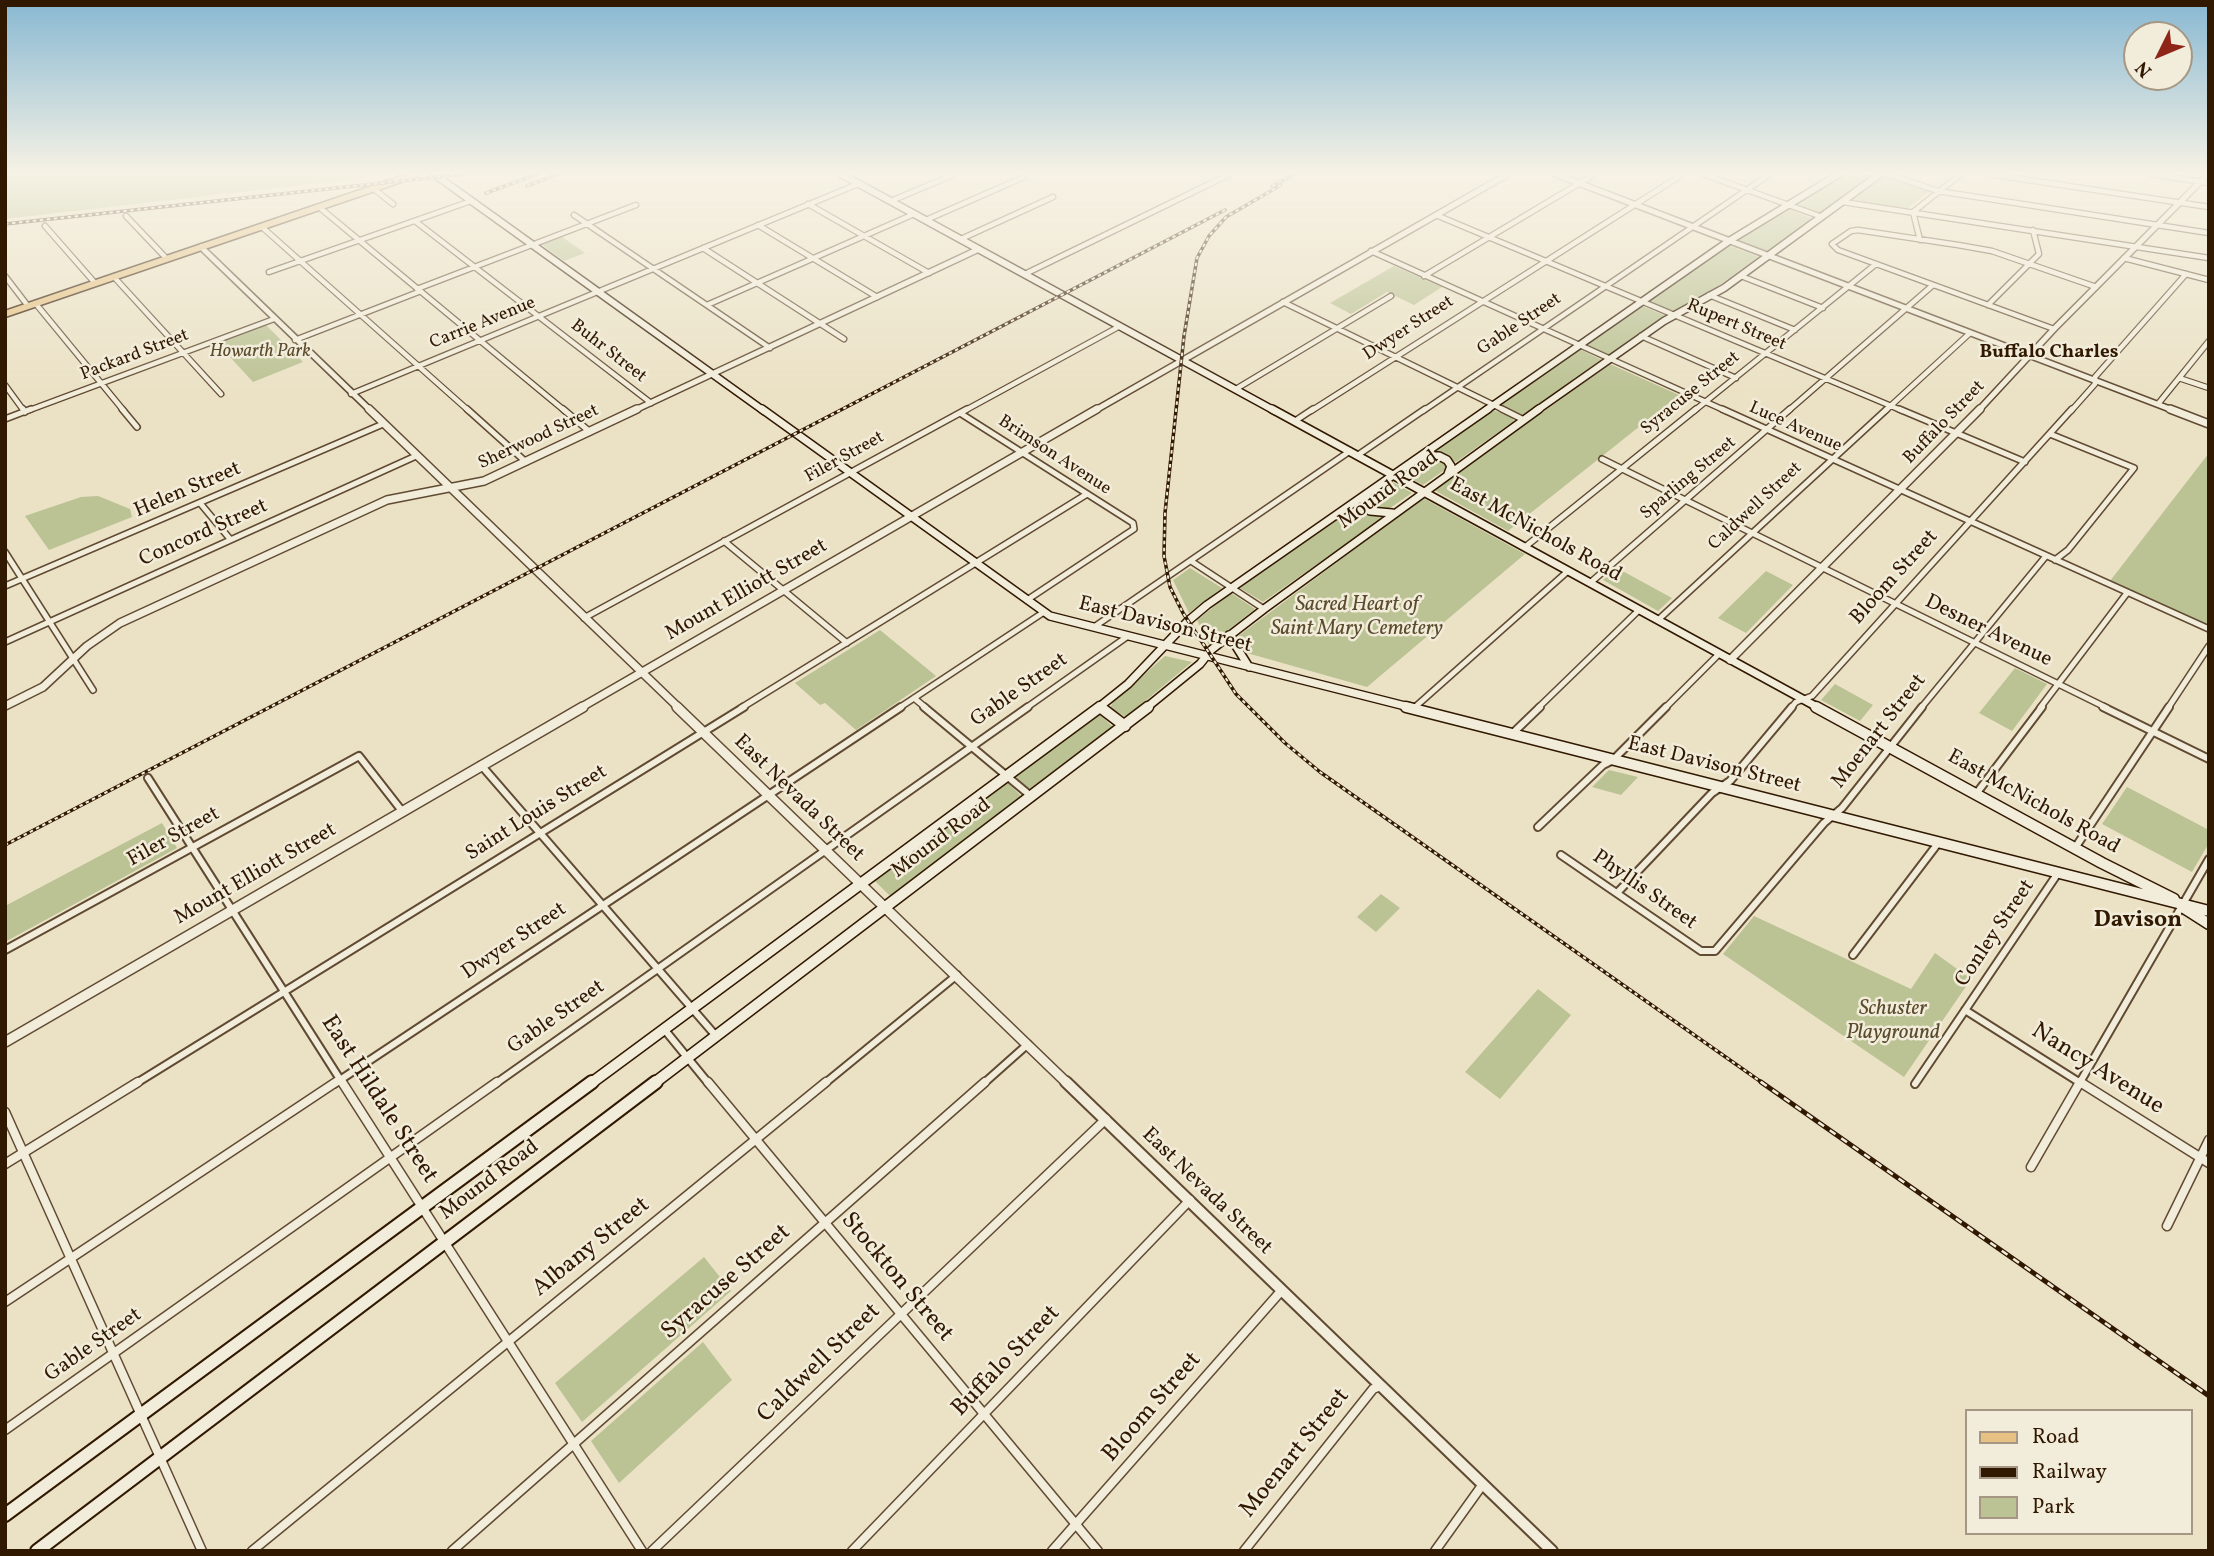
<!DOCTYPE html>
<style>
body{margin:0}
#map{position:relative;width:2214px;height:1556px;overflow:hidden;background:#ebe2c6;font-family:Vollkorn,serif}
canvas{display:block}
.frame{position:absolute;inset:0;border:7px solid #311801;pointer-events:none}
.legend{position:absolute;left:1965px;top:1409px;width:228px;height:126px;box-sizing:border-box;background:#f2ecda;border:2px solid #a59783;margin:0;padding:9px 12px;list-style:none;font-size:21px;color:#311801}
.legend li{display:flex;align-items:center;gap:14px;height:35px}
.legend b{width:35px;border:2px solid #a59783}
.north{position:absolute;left:2123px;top:21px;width:70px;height:70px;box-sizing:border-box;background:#f2ecda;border:2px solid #a59783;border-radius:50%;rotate:227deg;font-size:19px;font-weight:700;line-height:28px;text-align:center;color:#311801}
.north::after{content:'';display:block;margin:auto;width:24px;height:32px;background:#8f2418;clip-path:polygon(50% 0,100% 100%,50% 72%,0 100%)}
</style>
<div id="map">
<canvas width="2214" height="1556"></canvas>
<div class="frame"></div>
<ul class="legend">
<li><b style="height:9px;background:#e6c183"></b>Road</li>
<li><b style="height:9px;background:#311801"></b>Railway</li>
<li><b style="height:19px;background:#bbc293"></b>Park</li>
</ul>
<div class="north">N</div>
</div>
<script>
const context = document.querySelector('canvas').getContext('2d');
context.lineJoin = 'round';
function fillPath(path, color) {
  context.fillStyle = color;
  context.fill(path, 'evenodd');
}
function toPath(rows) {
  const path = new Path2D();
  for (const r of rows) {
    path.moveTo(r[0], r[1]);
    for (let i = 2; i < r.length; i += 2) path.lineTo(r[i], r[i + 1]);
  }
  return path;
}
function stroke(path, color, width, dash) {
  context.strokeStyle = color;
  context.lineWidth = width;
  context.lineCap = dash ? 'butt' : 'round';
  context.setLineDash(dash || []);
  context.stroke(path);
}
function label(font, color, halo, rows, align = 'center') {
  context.font = font + ' Vollkorn,serif';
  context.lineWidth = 5;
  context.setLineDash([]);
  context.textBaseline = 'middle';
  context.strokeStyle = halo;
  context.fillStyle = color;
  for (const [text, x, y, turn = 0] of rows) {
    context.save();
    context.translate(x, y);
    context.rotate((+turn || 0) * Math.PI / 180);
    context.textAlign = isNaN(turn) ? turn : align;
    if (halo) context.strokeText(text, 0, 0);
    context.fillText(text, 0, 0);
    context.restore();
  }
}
fillPath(toPath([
 [5,174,398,174,5,219],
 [1842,174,1873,174,1822,213,1815,213,1794,205],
 [1885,176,1930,191,1908,208,1851,201],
 [1788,208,1813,219,1766,251,1737,240],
 [561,236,585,253,564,261,541,244],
 [1728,245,1759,257,1715,288,1677,310,1672,311,1648,301],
 [1394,266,1442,287,1414,305,1387,292,1351,314,1330,303],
 [1642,306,1666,316,1608,356,1586,346],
 [266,325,303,362,253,382,217,343],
 [1579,349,1602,360,1524,414,1521,416,1501,407,1501,404],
 [1610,364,1679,395,1508,531,1434,490],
 [1493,410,1512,417,1514,421,1456,462,1431,452],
 [2209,453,2209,625,2110,581],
 [1424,457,1437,457,1447,464,1446,469,1423,485,1402,474],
 [1391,481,1412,493,1387,510,1371,508,1365,499],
 [98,496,130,509,132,517,49,550,25,516,81,497],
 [1423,498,1525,554,1367,687,1247,653,1237,637],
 [1359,504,1383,518,1263,602,1240,588,1256,573],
 [1190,568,1222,588,1189,613,1173,580],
 [1617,568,1672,598,1658,611,1603,580],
 [1766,571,1793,585,1746,633,1718,618],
 [1231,593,1255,609,1209,645,1197,620],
 [880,630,936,676,856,730,825,703,820,705,795,683],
 [1165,656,1192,662,1126,717,1110,708,1113,702],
 [2015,668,2047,684,2012,731,1979,713],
 [1835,684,1873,705,1860,721,1821,700],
 [1096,715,1100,715,1113,727,1033,788,1028,788,1017,778,1016,775],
 [1609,770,1638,777,1621,795,1592,787],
 [1004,783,1009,784,1021,796,890,896,874,880],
 [2127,787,2209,830,2209,843,2192,872,2102,824],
 [162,823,177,848,5,942,5,906],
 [1381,894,1400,908,1376,932,1357,917],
 [1754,916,1911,989,1935,953,1971,979,1904,1077,1723,954],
 [1538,989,1571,1015,1500,1099,1465,1072],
 [704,1257,731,1291,582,1422,555,1383],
 [703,1342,732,1380,619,1483,591,1441]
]), '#bbc293');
const minorFar3 = toPath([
 [1703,174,1822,217],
 [1887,174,1938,191,2209,233],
 [1988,174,2209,207],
 [2151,174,2209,183],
 [374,189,393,204],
 [891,201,955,174],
 [1843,202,2209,258],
 [808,204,929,273],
 [319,207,565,411],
 [574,215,770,348],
 [1436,215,1903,411],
 [126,216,167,259],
 [926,220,1024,177],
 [415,221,651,403],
 [758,225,877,297],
 [45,226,95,283],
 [262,227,469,411],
 [961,239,1053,197],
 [1920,240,1913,212,1961,174],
 [703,248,844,339],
 [1371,251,1726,411],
 [2124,258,2209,280],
 [269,272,471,201],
 [1025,274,1230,174],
 [5,276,28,306],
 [1424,276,1595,174],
 [1741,276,1823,308],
 [114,277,221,394],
 [417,289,636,205],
 [1709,295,1795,330],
 [1283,302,1506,411],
 [36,304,124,411],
 [707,305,914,214],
 [1988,305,2039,254,2033,230],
 [2054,329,1838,250,1832,244,1851,231,1858,230,1958,245,1992,251,2096,287],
 [1641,336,1736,378],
 [295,340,421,291],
 [2179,378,2209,388],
 [5,385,24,411],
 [1236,389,1391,296],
 [351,394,858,184],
 [2158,404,2209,341],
 [27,411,274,319],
 [964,411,1120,326],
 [1311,411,1683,174],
 [1423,411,1770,174],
 [1694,411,1876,264],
 [1788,411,1933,285],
 [1885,411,1970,333],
 [2071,411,2095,384,2095,377,2186,274]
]);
const minorFar2 = toPath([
 [23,409,25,412],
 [122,409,137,427],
 [467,409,526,462],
 [563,409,590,432],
 [1502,409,1524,420],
 [1722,409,2209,629],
 [1899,409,2025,462],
 [960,413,1133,523,1134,529,1027,600],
 [5,419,31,409],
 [1295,421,1313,409],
 [2050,434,2134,468,2068,550,2055,560],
 [1358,455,1425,409],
 [1602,459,2107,708],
 [200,503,230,539],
 [724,541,847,643],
 [1525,547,1696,409],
 [5,552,93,690],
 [1191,561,1264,609],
 [1590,583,1790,409],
 [5,586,383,424],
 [584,618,967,409],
 [1658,620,1887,409],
 [1094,627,1350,451],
 [5,642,416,456],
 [914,698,926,708],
 [741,708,1087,494],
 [899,708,1044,612],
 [1026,708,1128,636],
 [1414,708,1568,571],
 [1538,708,1639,610],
 [1665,708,1719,654],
 [1791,708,1796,702,1812,696,2072,409],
 [1921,708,2046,556],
 [2040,708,2127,593],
 [2168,708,2209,646]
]);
const minorFar1 = toPath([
 [924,707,1032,797],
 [2103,707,2209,759],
 [1413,709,1416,707],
 [1512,734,1540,707],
 [481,765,716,1036],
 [148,778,343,1084],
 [1976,794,2042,707],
 [1538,827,1603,765,1613,760,1666,707],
 [2075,848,2169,707],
 [1561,855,1701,951,1715,951,1824,823,1842,808,1922,707],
 [1617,893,1712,793,1730,781,1792,707],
 [5,950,359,756,402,811],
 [1853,955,1939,842],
 [1965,1010,2082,1084],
 [664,1029,709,1084],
 [135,1084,744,707],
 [334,1084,901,707],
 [495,1084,1028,707],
 [824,1084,957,975],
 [983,1084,1028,1044],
 [1915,1084,2058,873],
 [2079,1084,2209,859]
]);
const minor = toPath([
 [342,1082,642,1551],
 [708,1082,1098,1551],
 [2080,1082,2209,1163],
 [5,1112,202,1551],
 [5,1164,138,1082],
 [2031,1167,2080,1082],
 [2167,1226,2209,1140],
 [5,1302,336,1082],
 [5,1430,497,1082],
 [252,1551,826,1082],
 [452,1551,985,1082],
 [652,1551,1106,1119],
 [852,1551,1190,1200],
 [1052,1551,1282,1290],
 [1244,1551,1373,1389,1380,1386],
 [1435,1551,1483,1484]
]);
const tertiaryFar3 = toPath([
 [1555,174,2175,411],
 [201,247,371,411],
 [633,411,979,249],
 [1094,411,1508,174],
 [1978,411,2054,329,2208,174]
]);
const tertiaryFar2 = toPath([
 [369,409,679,708],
 [2170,409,2209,424],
 [1730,660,1980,409],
 [5,706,43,687,87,646,120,623,387,500,484,481,637,409],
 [580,708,1097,409]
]);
const tertiaryFar1 = toPath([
 [677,707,1068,1084],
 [5,1042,583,707]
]);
const tertiary = toPath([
 [1066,1082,1552,1551]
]);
const secondaryFar3 = toPath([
 [434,174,764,411],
 [841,174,1275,411],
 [1485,411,1729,241,1839,174],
 [1536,411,1664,321,1724,288,1880,174]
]);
const secondaryFar2 = toPath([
 [762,409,1050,616,1413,708],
 [1272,409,1819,708],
 [1424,456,1439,456,1447,460,1451,466,1448,474],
 [1364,496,1364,505,1370,511,1392,513],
 [1229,635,1249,667],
 [1098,708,1128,684,1188,621,1207,605,1488,409],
 [1146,708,1200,664,1211,650,1264,609,1539,409]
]);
const secondaryFar1 = toPath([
 [1100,707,1125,726],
 [1406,707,2209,911],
 [1816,707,2102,863,2174,899],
 [2184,908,2209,924],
 [590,1084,1100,707],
 [653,1084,1148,707]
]);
const secondary = toPath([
 [5,1515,592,1082],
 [37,1551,656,1082]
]);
const primary = toPath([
 [5,314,416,174]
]);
stroke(minorFar3, '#604a32', 7);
stroke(minorFar2, '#604a32', 8);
stroke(minorFar1, '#604a32', 10);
stroke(minor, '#604a32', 11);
stroke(tertiaryFar3, '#604a32', 8);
stroke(tertiaryFar2, '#604a32', 10);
stroke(tertiaryFar1, '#604a32', 12);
stroke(tertiary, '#604a32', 14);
stroke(secondaryFar3, '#311801', 9);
stroke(secondaryFar2, '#311801', 10);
stroke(secondaryFar1, '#311801', 13);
stroke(secondary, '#311801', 16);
stroke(primary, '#311801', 9);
stroke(minorFar3, '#f2ecda', 4.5);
stroke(minorFar2, '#f2ecda', 5);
stroke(minorFar1, '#f2ecda', 6);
stroke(minor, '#f2ecda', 8);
stroke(tertiaryFar3, '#f2ecda', 5);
stroke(tertiaryFar2, '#f2ecda', 7);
stroke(tertiaryFar1, '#f2ecda', 9);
stroke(tertiary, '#f2ecda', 10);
stroke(secondaryFar3, '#f2ecda', 6);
stroke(secondaryFar2, '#f2ecda', 7);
stroke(secondaryFar1, '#f2ecda', 10);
stroke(secondary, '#f2ecda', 12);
stroke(primary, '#e6c183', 6);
const railFar1 = toPath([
 [1281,185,1226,217,1209,236,1197,258,1184,336,1165,513,1164,556,1170,587,1183,613,1236,694,1285,743,1320,772,1764,1084],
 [527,186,558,174],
 [1272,186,1295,174],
 [486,193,537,174],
 [5,224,465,174],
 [5,845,1225,210]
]);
const rail = toPath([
 [1761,1082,2209,1396]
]);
stroke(railFar1, '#311801', 3.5);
stroke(rail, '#311801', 5);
stroke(railFar1, '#f2ecda', 2, [3.5]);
stroke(rail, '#f2ecda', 2.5, [7]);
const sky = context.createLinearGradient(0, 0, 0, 392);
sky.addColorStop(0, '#88b8d2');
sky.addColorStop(0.44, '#f6f2e5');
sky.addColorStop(1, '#f6f2e500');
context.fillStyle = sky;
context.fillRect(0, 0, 2214, 392);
label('18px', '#311801', '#f2ecda', [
 ["Carrie Avenue",483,324,-22],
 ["Gable Street",1520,325,-34],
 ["Rupert Street",1736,326,23],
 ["Dwyer Street",1409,329,-33],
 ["Buhr Street",608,352,38],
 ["Packard Street",135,356,-21],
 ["Syracuse Street",1691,394,-39],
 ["Buffalo Street",1945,423,-46],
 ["Luce Avenue",1795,428,24],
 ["Sherwood Street",539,438,-25],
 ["Brimson Avenue",1054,456,33],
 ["Filer Street",845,458,-29],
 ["Sparling Street",1689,479,-40],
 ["Caldwell Street",1756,507,-43]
]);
label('italic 18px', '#5a4b2d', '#f2ecda', [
 ["Howarth Park",260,353]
]);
label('bold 19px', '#311801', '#f2ecda', [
 ["Buffalo Charles",2049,354]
]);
label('21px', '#311801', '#f2ecda', [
 ["Helen Street",188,491,-23],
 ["Mound Road",1389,491,-36],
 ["East McNichols Road",1535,531,29],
 ["Concord Street",204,534,-24],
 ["Bloom Street",1895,578,-48],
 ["Mount Elliott Street",747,591,-30],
 ["East Davison Street",1165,626,14],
 ["Desner Avenue",1988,632,26],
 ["Gable Street",1020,691,-35],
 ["Moenart Street",1880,732,-52],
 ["East Davison Street",1714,766,14],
 ["East Nevada Street",798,799,44],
 ["East McNichols Road",2033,803,29],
 ["Saint Louis Street",537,814,-32],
 ["Filer Street",174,838,-29],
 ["Mound Road",942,839,-37],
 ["Mount Elliott Street",256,875,-30],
 ["Phyllis Street",1644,891,35],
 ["Conley Street",1996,934,-56],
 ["Dwyer Street",515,942,-34],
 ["Gable Street",557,1018,-35],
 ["Mound Road",490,1181,-37],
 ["East Nevada Street",1206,1192,44],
 ["Gable Street",94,1346,-35]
]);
label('italic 21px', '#5a4b2d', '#f2ecda', [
 ["Sacred Heart of",1357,606],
 ["Saint Mary Cemetery",1357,630],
 ["Schuster",1893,1010],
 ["Playground",1893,1034]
]);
label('bold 23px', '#311801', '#f2ecda', [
 ["Davison",2138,922]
]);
label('24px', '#311801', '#f2ecda', [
 ["Nancy Avenue",2097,1070,32],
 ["East Hildale Street",378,1100,57],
 ["Albany Street",592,1248,-39],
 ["Stockton Street",896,1278,50],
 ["Syracuse Street",727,1283,-41],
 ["Buffalo Street",1007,1362,-46],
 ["Caldwell Street",820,1364,-44],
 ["Bloom Street",1153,1408,-49],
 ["Moenart Street",1296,1454,-51]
]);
</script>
